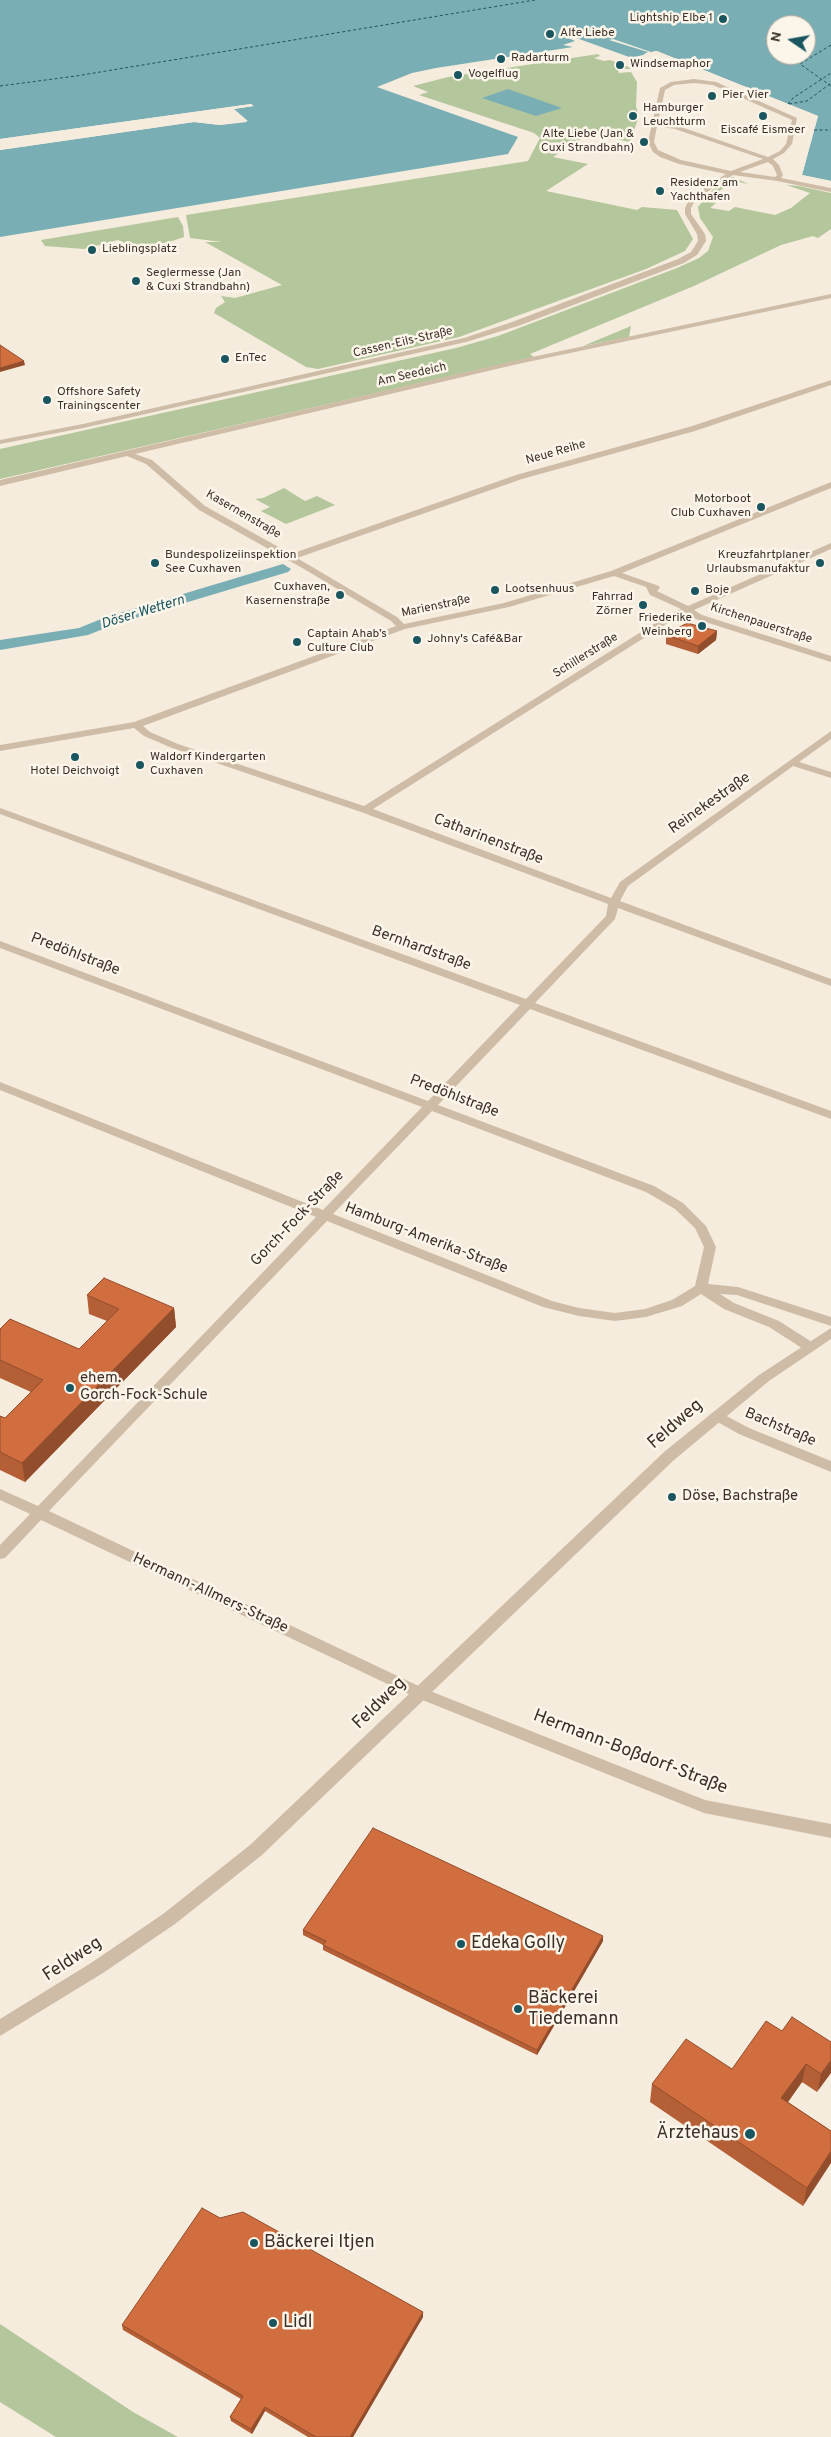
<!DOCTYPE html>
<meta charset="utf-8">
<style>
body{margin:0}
#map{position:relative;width:831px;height:2437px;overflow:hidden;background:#f5ecdd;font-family:Overpass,sans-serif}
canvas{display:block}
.north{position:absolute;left:766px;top:15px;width:50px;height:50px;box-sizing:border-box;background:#fcf5ea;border:1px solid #aea69d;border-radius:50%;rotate:282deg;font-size:14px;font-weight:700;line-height:20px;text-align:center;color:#3a3029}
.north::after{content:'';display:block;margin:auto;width:18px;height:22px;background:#1a5660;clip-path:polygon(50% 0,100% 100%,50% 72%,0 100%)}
</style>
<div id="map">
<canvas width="831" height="2437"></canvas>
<div class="north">N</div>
</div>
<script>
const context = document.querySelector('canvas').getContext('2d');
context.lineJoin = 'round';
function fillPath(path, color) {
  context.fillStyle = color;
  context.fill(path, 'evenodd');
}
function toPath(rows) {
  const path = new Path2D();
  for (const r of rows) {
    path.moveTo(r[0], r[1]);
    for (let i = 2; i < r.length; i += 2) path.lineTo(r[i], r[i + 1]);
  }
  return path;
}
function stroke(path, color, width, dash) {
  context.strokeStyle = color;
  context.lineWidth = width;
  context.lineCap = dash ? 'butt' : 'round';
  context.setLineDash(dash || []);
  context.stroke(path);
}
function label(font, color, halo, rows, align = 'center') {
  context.font = font + ' Overpass,sans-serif';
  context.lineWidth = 5;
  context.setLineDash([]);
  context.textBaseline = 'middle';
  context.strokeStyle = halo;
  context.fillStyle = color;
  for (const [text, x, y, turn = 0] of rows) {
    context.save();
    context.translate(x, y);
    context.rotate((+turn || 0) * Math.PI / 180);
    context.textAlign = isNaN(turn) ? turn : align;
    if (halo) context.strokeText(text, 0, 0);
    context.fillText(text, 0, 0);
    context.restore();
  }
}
fillPath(toPath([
 [598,54,600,56,594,58,604,61,610,60,627,66,631,69,618,69,619,73,631,72,637,82,636,106,638,114,632,113,629,116,638,119,630,142,589,134,553,157,588,164,546,191,637,210,642,207,677,210,693,239,685,251,646,269,459,337,318,369,306,367,214,313,216,308,225,302,221,296,235,298,282,285,205,242,222,242,190,238,186,215,528,161,540,138,534,133,419,95,428,92,413,86,448,77],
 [733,177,748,184,734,181,706,200,716,203,710,208,729,211,735,207,775,215,791,208,810,193,786,185,799,186,831,193,831,229,818,238,813,236,781,245,694,286,530,354,534,357,0,479,0,449,456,348,498,336,677,268,699,258,708,251,713,237,700,218,698,207,709,193,727,178],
 [178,217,183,226,184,237,169,242,134,248,118,240,84,249,45,246,41,240],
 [631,326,629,337,583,346],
 [284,488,305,501,317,496,335,505,286,524,261,511,270,507,255,499,263,498],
 [0,2324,133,2412,178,2437,56,2437,0,2402]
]), '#b4c69b');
fillPath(toPath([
 [0,0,831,0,831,181,802,175,818,116,657,51,632,58,568,35,564,36,575,41,563,45,573,47,436,68,412,73,377,87,518,137,508,154,0,237,0,150,194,122,220,125,247,122,233,109,253,106,251,104,0,139],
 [776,25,806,25,806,55,776,55],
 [508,89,562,108,536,116,482,98]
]), '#79aeb5');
fillPath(toPath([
 [613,39,651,52,656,51,818,116,802,175,831,181,831,184,799,176,815,118,656,53,645,58,632,58,645,55,644,54,648,52,609,40],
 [251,104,254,106,234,109,248,121,220,125,194,122,0,150,0,147,194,120,219,123,242,120,231,109,0,141,0,139]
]), '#f5ecdd');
fillPath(toPath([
 [283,564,291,569,288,572,118,623,88,635,0,650,0,640,79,628,106,617,283,564]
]), '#79aeb5');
stroke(toPath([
 [831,45,800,64,831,86],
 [0,86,76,76,535,0],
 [788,104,793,98,831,73],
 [789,104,807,101,831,83],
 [814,130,831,130]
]), '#1a5660', 1, [3, 2.5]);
fillPath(toPath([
 [694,79,716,82,797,118,792,144,784,153,773,159,779,165,783,175,781,178,831,188,831,192,777,181,733,175,696,199,691,208,691,214,705,234,706,241,697,255,684,263,518,326,466,342,83,428,0,444,0,440,83,424,464,338,512,322,678,259,691,252,698,241,697,234,685,214,685,208,690,198,726,174,679,164,660,157,653,152,648,142,660,88,671,82,694,79],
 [694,83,713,85,792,120,786,144,780,151,768,157,678,126,658,122,665,90,674,85,694,83],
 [657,126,675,129,763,159,731,171,681,160,658,150,654,142,657,126],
 [768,162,773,166,777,175,775,177,740,172,768,162],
 [831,294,831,298,518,364,135,454,152,460,205,506,291,554,516,475,689,427,831,380,831,385,695,431,522,479,297,558,397,617,404,624,504,603,611,571,831,482,831,488,622,573,659,586,660,588,657,591,688,606,831,543,831,549,694,610,702,615,831,656,831,662,696,619,687,613,674,619,373,809,611,898,620,882,831,731,831,739,799,762,831,772,831,778,793,766,628,886,620,901,831,979,831,986,618,908,615,919,535,1003,831,1111,831,1119,530,1009,438,1105,654,1186,683,1203,706,1226,716,1247,708,1284,738,1287,831,1317,831,1326,737,1295,720,1294,734,1303,779,1321,815,1344,817,1347,810,1352,805,1350,769,1327,724,1309,701,1294,682,1306,646,1317,615,1321,579,1316,543,1307,327,1221,49,1511,425,1689,705,1800,831,1824,831,1838,704,1813,522,1740,415,1697,41,1520,5,1558,0,1559,0,1545,30,1514,0,1500,0,1489,38,1506,316,1217,0,1090,0,1082,323,1210,422,1107,0,948,0,941,428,1101,520,1005,0,814,0,808,526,999,606,916,608,904,361,812,172,748,144,736,134,728,0,751,0,745,134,722,396,626,391,621,304,569,199,510,146,464,127,456,0,486,0,480,518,360,831,294],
 [614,576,646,587,650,595,681,609,668,615,364,806,178,744,150,732,143,726,405,629,509,607,614,576],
 [432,1111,646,1192,675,1209,695,1228,704,1247,695,1286,672,1300,645,1309,615,1313,579,1308,552,1301,333,1214,432,1111],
 [717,1411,749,1428,831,1461,831,1472,739,1434,712,1419,710,1416,712,1413,717,1411]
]), '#cebca7');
fillPath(toPath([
 [831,1328,831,1339,769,1381,674,1460,262,1855,175,1924,103,1973,0,2036,0,2019,91,1963,163,1914,250,1845,664,1452,759,1375,831,1328]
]), '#cebca7');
fillPath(toPath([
 [717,631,716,640,698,654,666,644,666,635],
 [87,1295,174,1308,176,1327,25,1482,0,1470,0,1416,5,1418,31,1392,0,1378,0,1329,79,1349,107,1321,89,1314],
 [303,1930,603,1936,603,1941,537,2055,323,1950,323,1945,303,1935],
 [782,2031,831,2042,817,2092,802,2082,788,2102,831,2131,803,2206,650,2102,652,2084,732,2069],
 [220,2218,423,2317,353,2437,308,2437,265,2411,252,2434,231,2421,230,2417,241,2399,123,2330,122,2325]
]), '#b45f36');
fillPath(toPath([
 [24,361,25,365,0,372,0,368],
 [717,631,716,640,698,654,698,646],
 [174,1308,176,1327,25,1482,22,1463],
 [603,1936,603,1941,537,2055,537,2050],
 [831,2060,831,2073,817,2092,821,2074],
 [806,2064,802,2082,778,2116,781,2098],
 [831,2151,831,2163,803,2206,807,2188],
 [423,2312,423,2317,353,2437,350,2437],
 [265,2407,265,2411,252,2434,251,2429]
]), '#924d2c');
const building = toPath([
 [0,345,24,361,0,368,0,345],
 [687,623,717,631,698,646,666,635,687,623],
 [104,1278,174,1308,22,1463,0,1452,0,1416,5,1418,43,1380,0,1360,0,1329,10,1319,79,1349,119,1309,87,1295,104,1278],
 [373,1828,603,1936,537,2050,323,1945,326,1941,303,1930,373,1828],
 [792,2017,831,2042,831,2060,821,2074,806,2064,781,2098,831,2131,831,2151,807,2188,652,2084,686,2039,732,2069,766,2021,782,2031,792,2017],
 [202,2208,220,2218,243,2212,423,2312,350,2437,316,2437,265,2407,251,2429,230,2417,243,2396,122,2325,202,2208]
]);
fillPath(building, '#d16e3f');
stroke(building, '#924d2c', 1);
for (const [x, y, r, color] of [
 [723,19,5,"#1a5660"],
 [550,34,5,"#1a5660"],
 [501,59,5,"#1a5660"],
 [620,65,5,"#1a5660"],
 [458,75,5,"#1a5660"],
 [712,96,5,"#1a5660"],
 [633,116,5,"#1a5660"],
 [763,116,5,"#1a5660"],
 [644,142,5,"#1a5660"],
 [660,191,5,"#1a5660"],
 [92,250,5,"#1a5660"],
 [136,281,5,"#1a5660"],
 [225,359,5,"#1a5660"],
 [47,400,5,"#1a5660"],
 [761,507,5,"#1a5660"],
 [155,563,5,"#1a5660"],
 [820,563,5,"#1a5660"],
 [495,590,5,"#1a5660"],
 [695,591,5,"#1a5660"],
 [340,595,5,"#1a5660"],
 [643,605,5,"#1a5660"],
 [702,626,5,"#1a5660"],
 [417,640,5,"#1a5660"],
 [297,642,5,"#1a5660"],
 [75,757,5,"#1a5660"],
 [140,765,5,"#1a5660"],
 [70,1388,5,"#1a5660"],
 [672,1497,5,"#1a5660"],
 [461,1944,5,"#1a5660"],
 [518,2009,5,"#1a5660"],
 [750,2134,6,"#1a5660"],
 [254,2243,5,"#1a5660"],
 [273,2323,5,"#1a5660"]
]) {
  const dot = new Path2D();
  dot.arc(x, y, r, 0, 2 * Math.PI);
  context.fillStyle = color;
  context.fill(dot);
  stroke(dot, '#fcf5ea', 2);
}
label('12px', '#3a3029', '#fcf5ea', [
 ["Lightship Elbe 1",713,19,"right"],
 ["Alte Liebe",560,34],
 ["Radarturm",511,59],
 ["Windsemaphor",630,65],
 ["Vogelflug",468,75],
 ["Pier Vier",722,96],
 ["Hamburger",643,109],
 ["Leuchtturm",643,123],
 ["Eiscafé Eismeer",763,131,"center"],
 ["Alte Liebe (Jan &",634,135,"right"],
 ["Cuxi Strandbahn)",634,149,"right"],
 ["Residenz am",670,184],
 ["Yachthafen",670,198],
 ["Lieblingsplatz",102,250],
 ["Seglermesse (Jan",146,274],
 ["& Cuxi Strandbahn)",146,288],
 ["EnTec",235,359],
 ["Offshore Safety",57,393],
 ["Trainingscenter",57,407],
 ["Motorboot",751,500,"right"],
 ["Club Cuxhaven",751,514,"right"],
 ["Bundespolizeiinspektion",165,556],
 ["See Cuxhaven",165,570],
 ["Kreuzfahrtplaner",810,556,"right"],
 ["Urlaubsmanufaktur",810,570,"right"],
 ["Cuxhaven,",330,588,"right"],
 ["Kasernenstraße",330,602,"right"],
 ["Lootsenhuus",505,590],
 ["Boje",705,591],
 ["Fahrrad",633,598,"right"],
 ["Zörner",633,612,"right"],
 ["Friederike",692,619,"right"],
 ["Weinberg",692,633,"right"],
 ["Captain Ahab’s",307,635],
 ["Culture Club",307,649],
 ["Johny's Café&Bar",427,640],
 ["Waldorf Kindergarten",150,758],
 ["Cuxhaven",150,772],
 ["Hotel Deichvoigt",75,772,"center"]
], 'left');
label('12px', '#3a3029', '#fcf5ea', [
 ["Cassen-Eils-Straße",403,343,-13],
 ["Am Seedeich",412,375,-13],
 ["Neue Reihe",556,453,-16],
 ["Kasernenstraße",243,515,30],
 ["Marienstraße",436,607,-12],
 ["Kirchenpauerstraße",761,624,18],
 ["Schillerstraße",586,656,-32]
]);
label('italic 14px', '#1a5660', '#fcf5ea', [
 ["Döser Wettern",143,613,-17]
]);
label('15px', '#3a3029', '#fcf5ea', [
 ["Reinekestraße",710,804,-35],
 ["Catharinenstraße",488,840,21],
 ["Bernhardstraße",421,949,20],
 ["Predöhlstraße",75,955,21],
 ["Predöhlstraße",454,1097,21],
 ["Gorch-Fock-Straße",298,1219,-46],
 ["Hamburg-Amerika-Straße",426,1239,21],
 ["Bachstraße",780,1428,23],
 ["Hermann-Allmers-Straße",210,1594,25]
]);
label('15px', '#3a3029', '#fcf5ea', [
 ["ehem.",80,1379],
 ["Gorch-Fock-Schule",80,1396],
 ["Döse, Bachstraße",682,1497]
], 'left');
label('18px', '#3a3029', '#fcf5ea', [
 ["Feldweg",676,1425,-41],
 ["Feldweg",380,1704,-44],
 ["Hermann-Boßdorf-Straße",630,1753,21],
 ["Feldweg",73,1960,-33]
]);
label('18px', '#3a3029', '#fcf5ea', [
 ["Edeka Golly",471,1944],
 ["Bäckerei",528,1999],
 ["Tiedemann",528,2020],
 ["Ärztehaus",739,2134,"right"],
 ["Bäckerei Itjen",264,2243],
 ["Lidl",283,2323]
], 'left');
</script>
